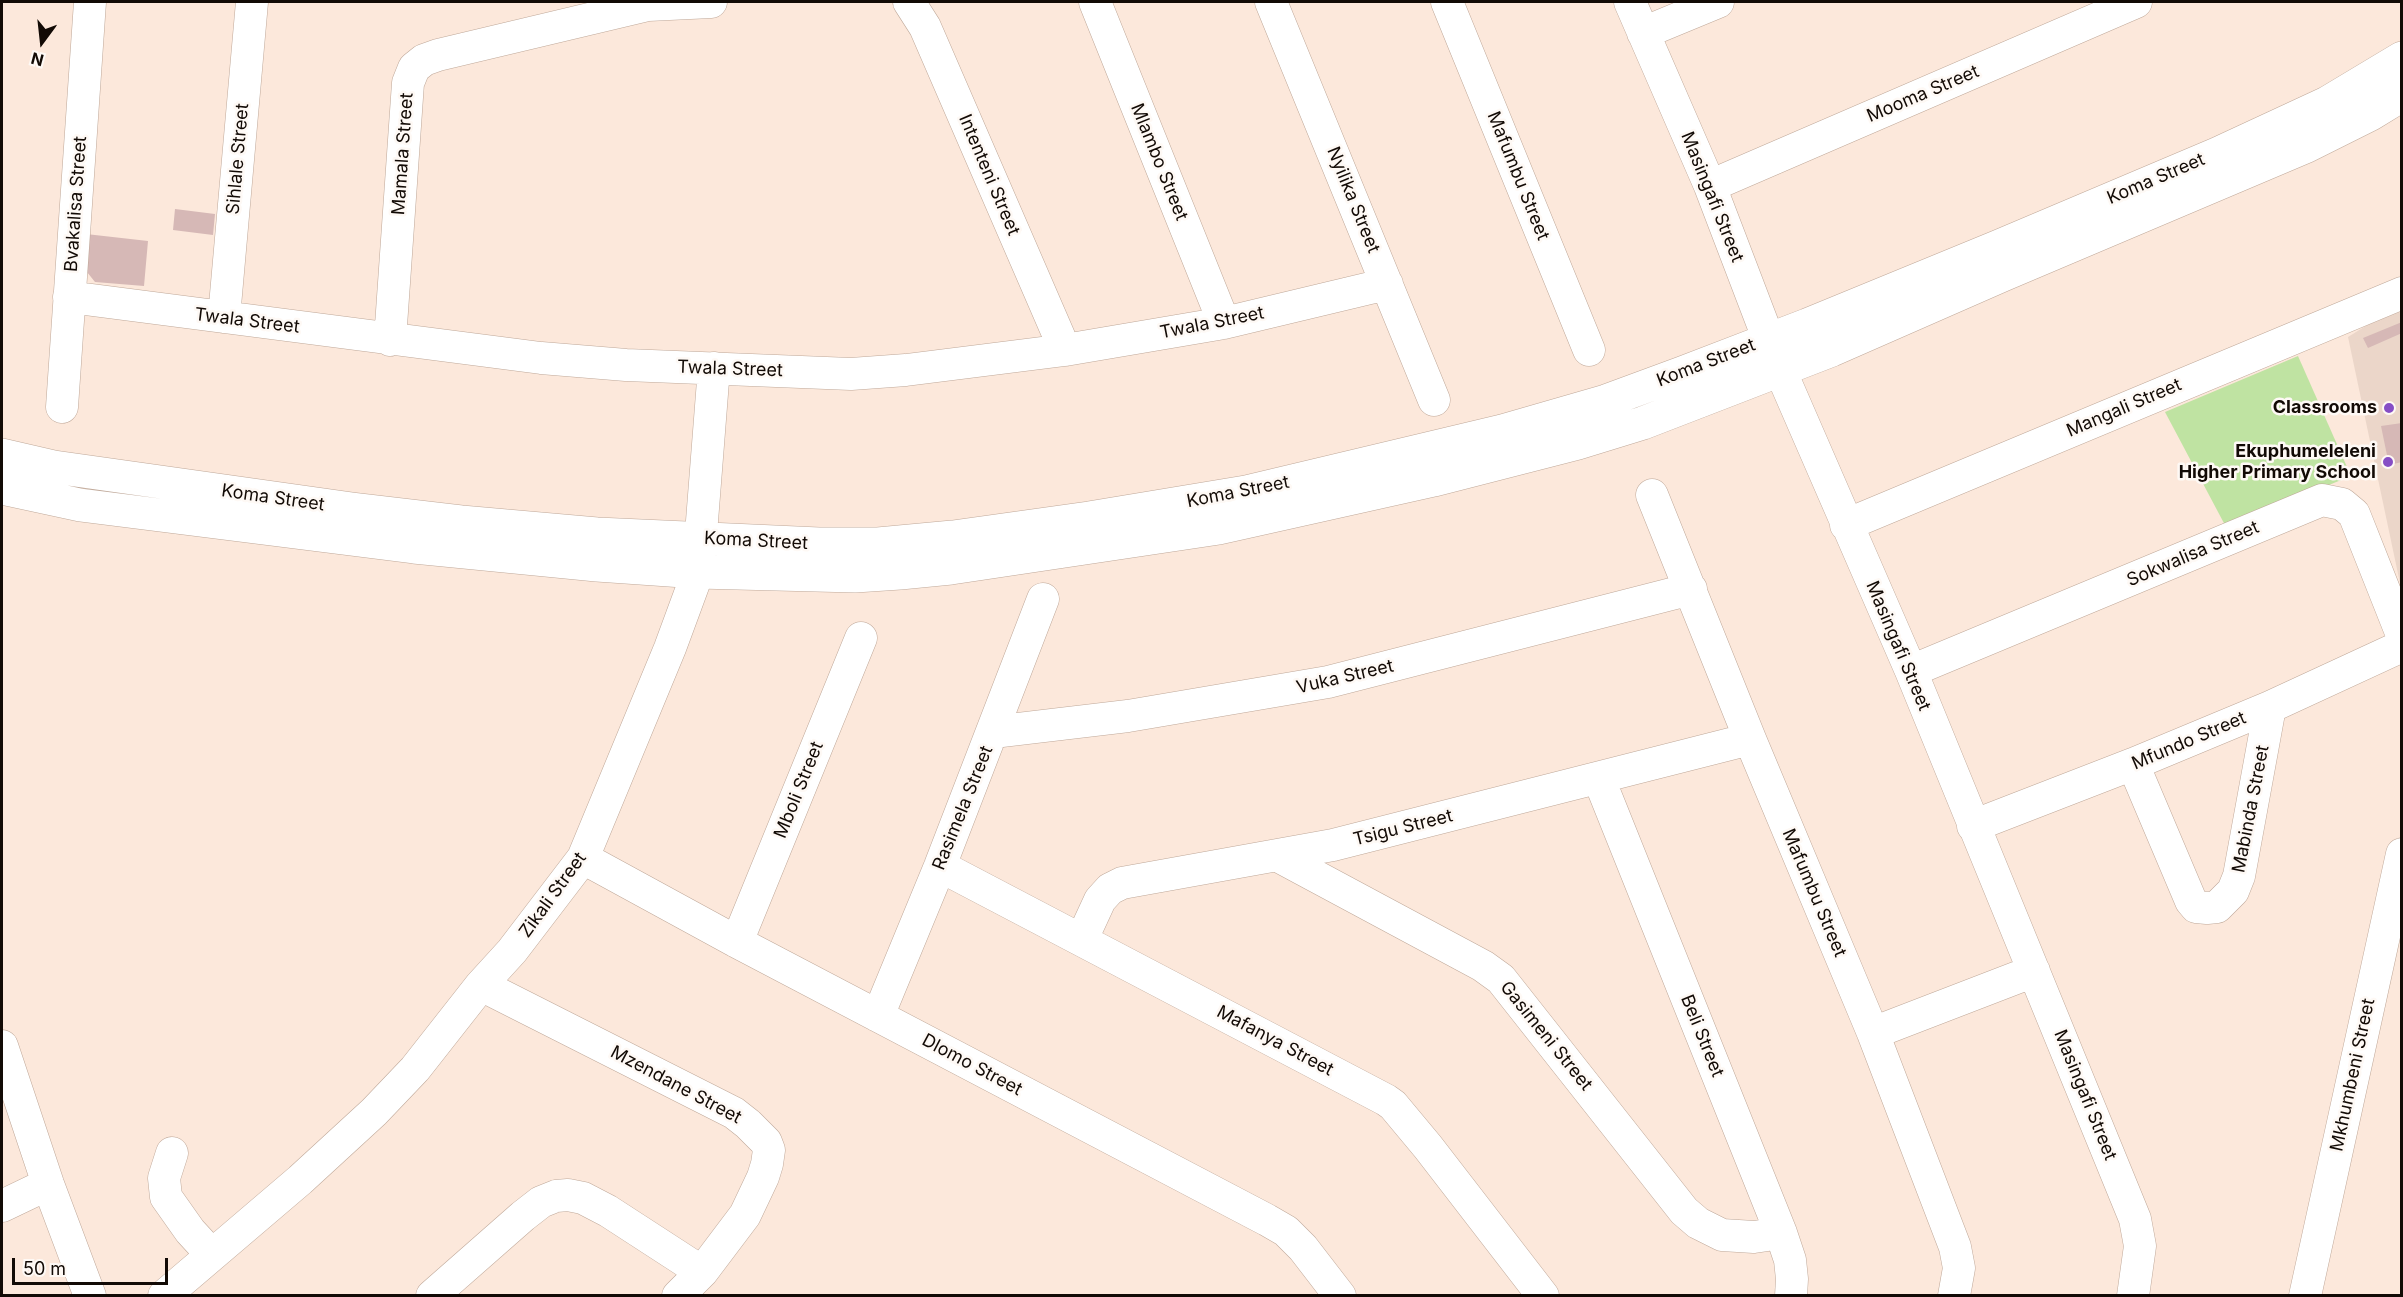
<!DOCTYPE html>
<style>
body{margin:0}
#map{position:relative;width:2403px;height:1297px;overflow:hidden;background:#fce8db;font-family:Inter,sans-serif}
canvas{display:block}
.frame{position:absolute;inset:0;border:3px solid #120a05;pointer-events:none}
.north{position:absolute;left:12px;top:12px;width:60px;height:60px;-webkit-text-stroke:4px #fef9f5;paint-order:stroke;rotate:195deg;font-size:16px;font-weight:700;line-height:24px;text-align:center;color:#120a05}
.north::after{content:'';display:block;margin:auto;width:21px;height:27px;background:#120a05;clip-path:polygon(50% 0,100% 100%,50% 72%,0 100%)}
.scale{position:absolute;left:12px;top:1258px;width:156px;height:27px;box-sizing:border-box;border:3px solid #120a05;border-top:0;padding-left:8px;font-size:18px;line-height:21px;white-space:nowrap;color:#120a05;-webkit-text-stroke:4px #fef9f5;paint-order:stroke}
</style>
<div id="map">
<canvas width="2403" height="1297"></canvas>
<div class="frame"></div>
<div class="north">N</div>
<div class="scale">50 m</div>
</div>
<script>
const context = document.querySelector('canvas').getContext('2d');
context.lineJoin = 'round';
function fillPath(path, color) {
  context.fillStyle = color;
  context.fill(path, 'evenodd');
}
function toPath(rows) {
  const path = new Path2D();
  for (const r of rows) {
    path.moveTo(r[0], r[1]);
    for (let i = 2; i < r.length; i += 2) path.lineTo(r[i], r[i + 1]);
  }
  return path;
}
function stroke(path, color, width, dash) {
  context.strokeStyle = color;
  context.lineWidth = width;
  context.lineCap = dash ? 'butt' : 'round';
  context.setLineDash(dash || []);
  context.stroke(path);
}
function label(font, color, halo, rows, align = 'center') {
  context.font = font + ' Inter,sans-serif';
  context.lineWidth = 5;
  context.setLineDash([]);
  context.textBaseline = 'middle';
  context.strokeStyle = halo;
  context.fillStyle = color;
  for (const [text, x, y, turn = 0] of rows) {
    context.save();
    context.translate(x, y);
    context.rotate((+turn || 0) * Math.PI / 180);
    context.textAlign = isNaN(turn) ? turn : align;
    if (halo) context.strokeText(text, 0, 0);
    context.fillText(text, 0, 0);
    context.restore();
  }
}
fillPath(toPath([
 [2401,304,2401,588,2348,337]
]), '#ebd6c9');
fillPath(toPath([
 [2298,356,2351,476,2226,527,2165,412]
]), '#bfe3a2');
fillPath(toPath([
 [175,209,215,214,213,235,173,230],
 [86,234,148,241,144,286,95,282,83,267],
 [2402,322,2402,333,2368,348,2363,338],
 [2402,423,2402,462,2389,465,2381,426]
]), '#d6b8b6');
const minor = toPath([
 [909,2,925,27,1065,350],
 [1095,2,1224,323],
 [1271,2,1434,400],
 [1447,2,1589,350],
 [1630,2,1710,186,1781,372,1911,671,2135,1219,2140,1246,2133,1296],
 [1643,33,1718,2],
 [1710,186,2136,2],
 [69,297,541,358,626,365,851,374,906,370,1065,350,1224,323,1387,284],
 [224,317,252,2],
 [390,340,408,83,414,68,424,60,438,55,648,5,711,2],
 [62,407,90,2],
 [1652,495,1750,739,1873,1033,1955,1247,1959,1268,1954,1296],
 [1846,525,2402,293],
 [1911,671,2322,500,2342,504,2354,514,2402,635],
 [993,732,1128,716,1328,682,1691,589],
 [2133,764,2191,901,2196,907,2207,908,2217,907,2233,891,2239,876,2270,707],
 [1599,779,1781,1233,1790,1260,1792,1279,1791,1296],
 [1973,826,2133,764,2270,707,2402,646],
 [1278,856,1483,966,1501,979,1684,1211,1698,1223,1722,1235,1754,1237,1781,1233],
 [583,858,737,942,1267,1220,1286,1231,1303,1248,1340,1296],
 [940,866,1386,1100,1393,1105,1428,1147,1543,1296],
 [1082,939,1100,900,1110,889,1122,883,1333,845,1750,739],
 [737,942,861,638],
 [481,985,734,1113,748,1124,766,1142,769,1150,767,1164,763,1177,745,1215,702,1272,678,1296],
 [878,1016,940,866,1043,599],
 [1873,1033,2034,971],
 [2,1046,48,1184,90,1296],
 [172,1153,164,1178,166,1197,190,1231,212,1255],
 [2,1206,48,1184],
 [164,1296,300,1180,374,1112,415,1069,481,985,512,951,583,858,670,648,698,572,714,368],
 [432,1296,523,1216,541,1202,556,1196,568,1195,583,1198,608,1211,702,1272],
 [2305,1296,2402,854]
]);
const major = toPath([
 [2,455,54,467,352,509,461,522,597,534,819,544,878,544,953,537,1089,518,1246,492,1502,431,1606,401,1682,373,1807,325,1997,247,2217,154,2327,103,2402,58],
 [2,488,80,505,414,547,597,565,698,572,855,576,900,573,951,568,1219,528,1434,480,1578,443,1643,423,1832,350,2003,275,2307,146,2371,114,2402,95]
]);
stroke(minor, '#bfa899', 33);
stroke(major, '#bfa899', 34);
stroke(minor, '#fff', 32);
stroke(major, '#fff', 33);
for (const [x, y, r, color] of [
 [2389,408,6,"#864ec5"],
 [2388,462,6,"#864ec5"]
]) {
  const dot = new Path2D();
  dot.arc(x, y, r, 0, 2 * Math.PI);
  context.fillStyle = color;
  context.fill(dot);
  stroke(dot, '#fef9f5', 2);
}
label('18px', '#120a05', '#fef9f5', [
 ["Mooma Street",1923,94,-23],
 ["Mamala Street",403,154,-86],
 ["Sihlale Street",238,159,-85],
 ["Mlambo Street",1159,162,68],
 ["Intenteni Street",989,175,67],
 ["Mafumbu Street",1518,176,68],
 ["Koma Street",2156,179,-23],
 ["Masingafi Street",1712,197,68],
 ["Nyilika Street",1353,200,68],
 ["Bvakalisa Street",76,204,-86],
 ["Twala Street",247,321,7],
 ["Twala Street",1212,323,-11],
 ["Koma Street",1706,363,-21],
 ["Twala Street",730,369,2],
 ["Mangali Street",2124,408,-23],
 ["Koma Street",1238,492,-11],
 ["Koma Street",273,498,8],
 ["Koma Street",756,541,3],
 ["Sokwalisa Street",2193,554,-23],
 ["Masingafi Street",1898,646,67],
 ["Vuka Street",1345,677,-13],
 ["Mfundo Street",2189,741,-23],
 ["Mboli Street",799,790,-68],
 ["Rasimela Street",963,808,-68],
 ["Mabinda Street",2251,809,-79],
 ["Tsigu Street",1403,828,-14],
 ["Mafumbu Street",1814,893,67],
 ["Zikali Street",553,895,-54],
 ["Gasimeni Street",1546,1036,51],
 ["Beli Street",1702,1036,68],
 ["Mafanya Street",1275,1041,28],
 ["Dlomo Street",972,1065,28],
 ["Mkhumbeni Street",2353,1075,-78],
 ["Mzendane Street",676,1085,28],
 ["Masingafi Street",2085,1095,68]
]);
label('bold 18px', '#120a05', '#fef9f5', [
 ["Classrooms",2377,408],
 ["Ekuphumeleleni",2376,452],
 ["Higher Primary School",2376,473]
], 'right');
</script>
